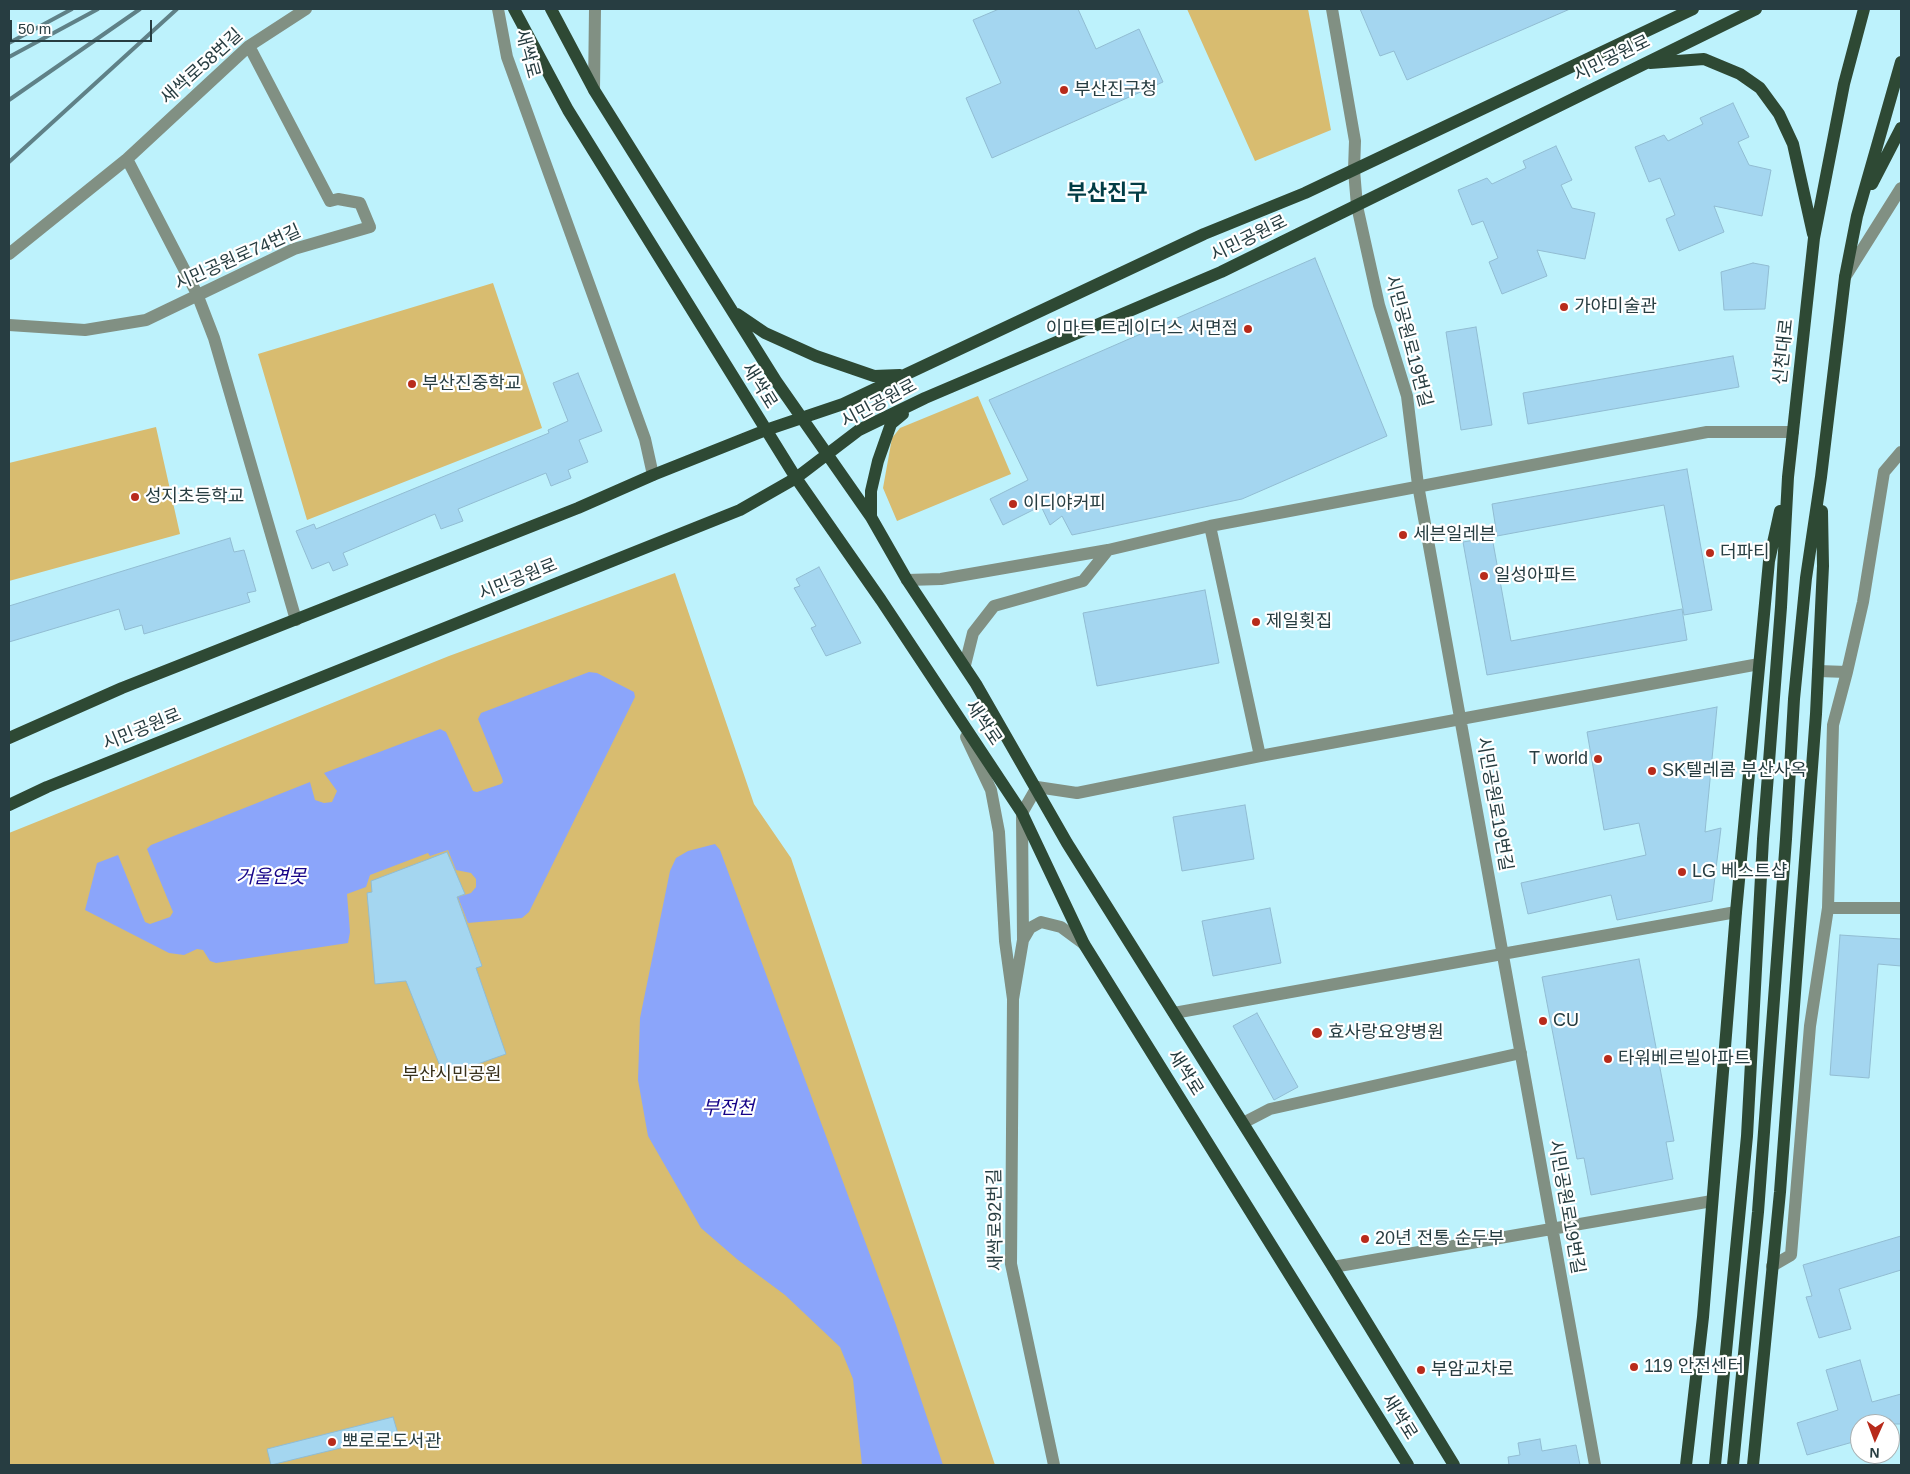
<!DOCTYPE html>
<meta charset="utf-8">
<style>
body{margin:0}
#map{position:relative;width:1910px;height:1474px;overflow:hidden;background:#bdf2fc;font-family:Arial,sans-serif}
canvas{display:block}
.frame{position:absolute;inset:0;border:10px solid #273d41;pointer-events:none}
.north{position:absolute;left:1850px;top:1414px;width:50px;height:50px;box-sizing:border-box;background:#fff;border:1px solid #a9b1b3;border-radius:50%;rotate:182deg;font-size:14px;font-weight:700;line-height:20px;text-align:center;color:#273d41}
.north::after{content:'';display:block;margin:auto;width:18px;height:22px;background:#b82b1b;clip-path:polygon(50% 0,100% 100%,50% 72%,0 100%)}
.scale{position:absolute;left:10px;top:20px;width:142px;height:22px;box-sizing:border-box;border:2px solid #273d41;border-top:0;padding-left:6px;font-size:15px;line-height:18px;white-space:nowrap;color:#273d41;-webkit-text-stroke:4px #fff;paint-order:stroke}
</style>
<div id="map">
<canvas width="1910" height="1474"></canvas>
<div class="frame"></div>
<div class="north">N</div>
<div class="scale">50 m</div>
</div>
<script>
const context = document.querySelector('canvas').getContext('2d');
context.lineJoin = 'round';
function fillPath(path, color) {
  context.fillStyle = color;
  context.fill(path, 'evenodd');
}
function toPath(rows) {
  const path = new Path2D();
  for (const r of rows) {
    path.moveTo(r[0], r[1]);
    for (let i = 2; i < r.length; i += 2) path.lineTo(r[i], r[i + 1]);
  }
  return path;
}
function stroke(path, color, width, dash) {
  context.strokeStyle = color;
  context.lineWidth = width;
  context.lineCap = dash ? 'butt' : 'round';
  context.setLineDash(dash || []);
  context.stroke(path);
}
function label(font, color, halo, rows, align = 'center') {
  context.font = font + ' Arial,"Noto Sans KR",sans-serif';
  context.lineWidth = 4.5;
  context.setLineDash([]);
  context.textBaseline = 'middle';
  context.strokeStyle = halo;
  context.fillStyle = color;
  for (const [text, x, y, turn = 0] of rows) {
    context.save();
    context.translate(x, y);
    context.rotate((+turn || 0) * Math.PI / 180);
    context.textAlign = isNaN(turn) ? turn : align;
    if (halo) context.strokeText(text, 0, 0);
    context.fillText(text, 0, 0);
    context.restore();
  }
}
fillPath(toPath([
 [1187,9,1308,9,1331,130,1255,161],
 [493,283,542,428,307,520,258,354],
 [978,396,1011,474,897,521,883,488,892,438,900,428],
 [156,427,180,534,9,581,9,463],
 [675,573,754,804,791,858,995,1465,9,1465,9,833,449,656]
]), '#d8bc70');
fillPath(toPath([
 [589,672,597,673,634,692,635,697,529,912,522,918,468,923,458,897,471,893,476,887,476,879,471,873,456,870,448,850,430,856,428,853,370,875,366,887,347,894,350,932,348,943,216,963,210,961,203,950,197,949,184,955,169,953,85,910,97,863,118,855,145,922,150,924,170,917,173,912,147,849,151,845,310,782,315,800,324,803,332,802,337,791,324,773,440,729,446,732,473,791,477,792,501,784,503,782,502,778,478,719,481,713],
 [715,844,720,850,896,1325,943,1465,862,1465,853,1379,840,1347,785,1295,738,1260,701,1228,648,1136,638,1080,640,1018,670,871,676,858,688,851]
]), '#8ba5fa');
const building = toPath([
 [999,9,1078,9,1096,49,1139,29,1163,82,992,158,966,98,1001,83,973,20,999,9],
 [1360,9,1570,9,1407,80,1394,51,1380,56,1360,9],
 [1733,103,1749,137,1738,142,1749,165,1771,170,1762,216,1714,206,1724,232,1679,251,1666,219,1675,215,1660,178,1649,182,1635,147,1664,135,1668,141,1703,124,1700,118,1733,103],
 [1556,146,1572,180,1561,185,1572,208,1595,213,1585,259,1537,250,1547,276,1502,294,1489,262,1498,258,1483,221,1472,225,1458,190,1487,178,1492,184,1526,168,1523,161,1556,146],
 [1315,258,1387,436,1242,499,1072,535,1062,516,1050,525,1041,506,1003,525,990,499,1028,480,989,400,1315,258],
 [1753,263,1769,266,1765,309,1724,310,1721,272,1753,263],
 [1476,327,1492,425,1461,430,1446,332,1476,327],
 [1733,356,1739,387,1528,424,1523,393,1733,356],
 [578,373,602,431,579,440,588,462,568,470,571,478,551,486,546,473,458,509,463,521,441,529,435,514,343,553,348,565,333,571,329,562,312,569,296,531,314,524,316,529,549,433,548,430,568,421,553,383,578,373],
 [1687,469,1712,610,1684,615,1664,505,1497,536,1492,504,1687,469],
 [1492,537,1511,641,1682,609,1687,640,1487,675,1463,542,1492,537],
 [230,538,234,552,244,550,256,591,247,593,250,602,144,634,142,625,125,630,119,609,9,642,9,606,230,538],
 [819,567,861,643,826,656,811,628,816,626,794,588,800,586,796,579,819,567],
 [1205,590,1219,663,1097,686,1083,613,1205,590],
 [1717,707,1705,832,1721,828,1712,901,1617,920,1611,895,1528,914,1521,883,1646,855,1639,823,1604,830,1587,732,1717,707],
 [1245,805,1254,859,1182,871,1173,817,1245,805],
 [447,852,465,894,457,897,482,966,476,968,506,1054,444,1076,406,981,375,984,367,893,372,892,371,881,447,852],
 [1270,908,1281,963,1213,976,1202,921,1270,908],
 [1840,935,1901,939,1901,966,1878,964,1869,1078,1830,1075,1840,935],
 [1639,959,1674,1141,1666,1142,1673,1179,1591,1195,1584,1158,1577,1159,1542,977,1639,959],
 [1257,1013,1298,1087,1274,1100,1233,1026,1257,1013],
 [1901,1236,1901,1270,1839,1289,1851,1329,1819,1338,1806,1297,1812,1296,1803,1265,1901,1236],
 [1860,1360,1872,1402,1901,1394,1901,1424,1860,1424,1860,1440,1807,1455,1797,1423,1838,1410,1826,1370,1860,1360],
 [393,1417,398,1434,271,1465,267,1449,393,1417],
 [1540,1439,1542,1451,1576,1445,1580,1465,1509,1465,1508,1457,1520,1455,1518,1443,1540,1439]
]);
fillPath(building, '#a4d6f0');
stroke(building, '#91bcd2', 1);
stroke(toPath([
 [498,9,507,57,645,439,653,475],
 [1332,9,1355,141,1354,170,1357,206,1379,305,1407,396,1418,485,1595,1465],
 [594,90,595,9],
 [127,159,197,294,214,338,296,620],
 [9,254,127,159,249,46,306,9],
 [1845,277,1901,188],
 [9,325,85,330,146,320,294,249,370,227,360,203,338,199,330,201,249,46],
 [1210,526,1260,756],
 [907,580,941,579,1108,550,1210,526,1707,432,1793,432],
 [965,665,973,633,994,606,1083,581,1108,550],
 [1818,671,1847,672,1863,602,1884,472,1901,452],
 [966,737,991,790,999,832,1005,941,1013,999,1011,1264,1054,1465],
 [1828,908,1901,908],
 [1023,940,1030,928,1041,922,1061,927,1084,944],
 [1013,999,1023,940,1022,813,1037,787,1077,793,1260,756,1759,664],
 [1174,1013,1736,912],
 [1243,1123,1270,1109,1521,1053],
 [1772,1266,1791,1255,1810,1026,1828,908,1833,725,1847,672],
 [1333,1267,1712,1201]
]), '#819083', 12);
stroke(toPath([
 [514,9,568,110,796,478,881,600,1022,813,1084,944,1408,1465],
 [551,9,594,90,776,381,871,517,907,580,976,684,1067,843,1333,1267,1454,1465],
 [1650,63,1704,59,1740,74,1760,88,1779,114,1793,144,1813,234],
 [1872,184,1901,128],
 [737,314,765,333,816,356,874,376,900,375],
 [871,517,871,491,878,461,891,424,903,414],
 [9,738,122,688,578,508,653,475,766,430,843,404,1204,234,1305,193,1693,9],
 [9,805,47,787,740,510,796,478,859,430,925,398,1221,272,1756,9],
 [1686,1465,1703,1317,1736,912,1769,561,1780,511],
 [1715,1465,1747,1136,1763,839,1781,607,1788,477,1814,238,1844,84,1864,9],
 [1733,1465,1758,1212,1786,839,1794,699,1806,578,1821,477,1845,277,1857,216,1901,62],
 [1753,1465,1780,1192,1816,714,1823,566,1822,511]
]), '#2e4934', 12);
stroke(toPath([
 [9,43,72,9],
 [9,57,98,9],
 [9,100,140,9],
 [9,162,177,9]
]), '#5f8187', 4);
for (const [x, y, r, color] of [
 [1064,90,5,"#b82b1b"],
 [1564,307,5,"#b82b1b"],
 [1248,329,5,"#b82b1b"],
 [412,384,5,"#b82b1b"],
 [135,497,5,"#b82b1b"],
 [1013,504,5,"#b82b1b"],
 [1403,535,5,"#b82b1b"],
 [1710,553,5,"#b82b1b"],
 [1484,576,5,"#b82b1b"],
 [1256,622,5,"#b82b1b"],
 [1598,759,5,"#b82b1b"],
 [1652,771,5,"#b82b1b"],
 [1682,872,5,"#b82b1b"],
 [1543,1021,5,"#b82b1b"],
 [1317,1033,6,"#b82b1b"],
 [1608,1059,5,"#b82b1b"],
 [1365,1239,5,"#b82b1b"],
 [1634,1367,5,"#b82b1b"],
 [1421,1370,5,"#b82b1b"],
 [332,1442,5,"#b82b1b"]
]) {
  const dot = new Path2D();
  dot.arc(x, y, r, 0, 2 * Math.PI);
  context.fillStyle = color;
  context.fill(dot);
  stroke(dot, '#fff', 2);
}
label('18px', '#273d41', '#fff', [
 ["새싹로",527,54,75],
 ["시민공원로",1612,59,-26],
 ["새싹로58번길",202,67,-42],
 ["시민공원로",1249,239,-26],
 ["시민공원로74번길",238,258,-24],
 ["시민공원로19번길",1408,341,75],
 ["신천대로",1784,352,-84],
 ["새싹로",759,386,58],
 ["시민공원로",879,404,-28],
 ["시민공원로",518,580,-22],
 ["새싹로",983,723,56],
 ["시민공원로",142,730,-22],
 ["시민공원로19번길",1494,804,80],
 ["새싹로",1185,1073,58],
 ["시민공원로19번길",1566,1207,80],
 ["새싹로92번길",996,1220,-91],
 ["새싹로",1399,1417,58]
]);
label('18px', '#273d41', '#fff', [
 ["부산진구청",1074,90],
 ["가야미술관",1574,307],
 ["이마트 트레이더스 서면점",1238,329,"right"],
 ["부산진중학교",422,384],
 ["성지초등학교",145,497],
 ["이디야커피",1023,504],
 ["세븐일레븐",1413,535],
 ["더파티",1720,553],
 ["일성아파트",1494,576],
 ["제일횟집",1266,622],
 ["T world",1588,759,"right"],
 ["SK텔레콤 부산사옥",1662,771],
 ["LG 베스트샵",1692,872],
 ["CU",1553,1021],
 ["효사랑요양병원",1328,1033],
 ["타워베르빌아파트",1618,1059],
 ["20년 전통 순두부",1375,1239],
 ["119 안전센터",1644,1367],
 ["부암교차로",1431,1370],
 ["뽀로로도서관",342,1442]
], 'left');
label('18px', '#38301a', '#fff', [
 ["부산시민공원",452,1075]
]);
label('italic 19px', '#160488', '#fff', [
 ["거울연못",271,878],
 ["부전천",728,1109]
]);
label('bold 22px', '#013c45', '#fff', [
 ["부산진구",1107,194]
]);
</script>
